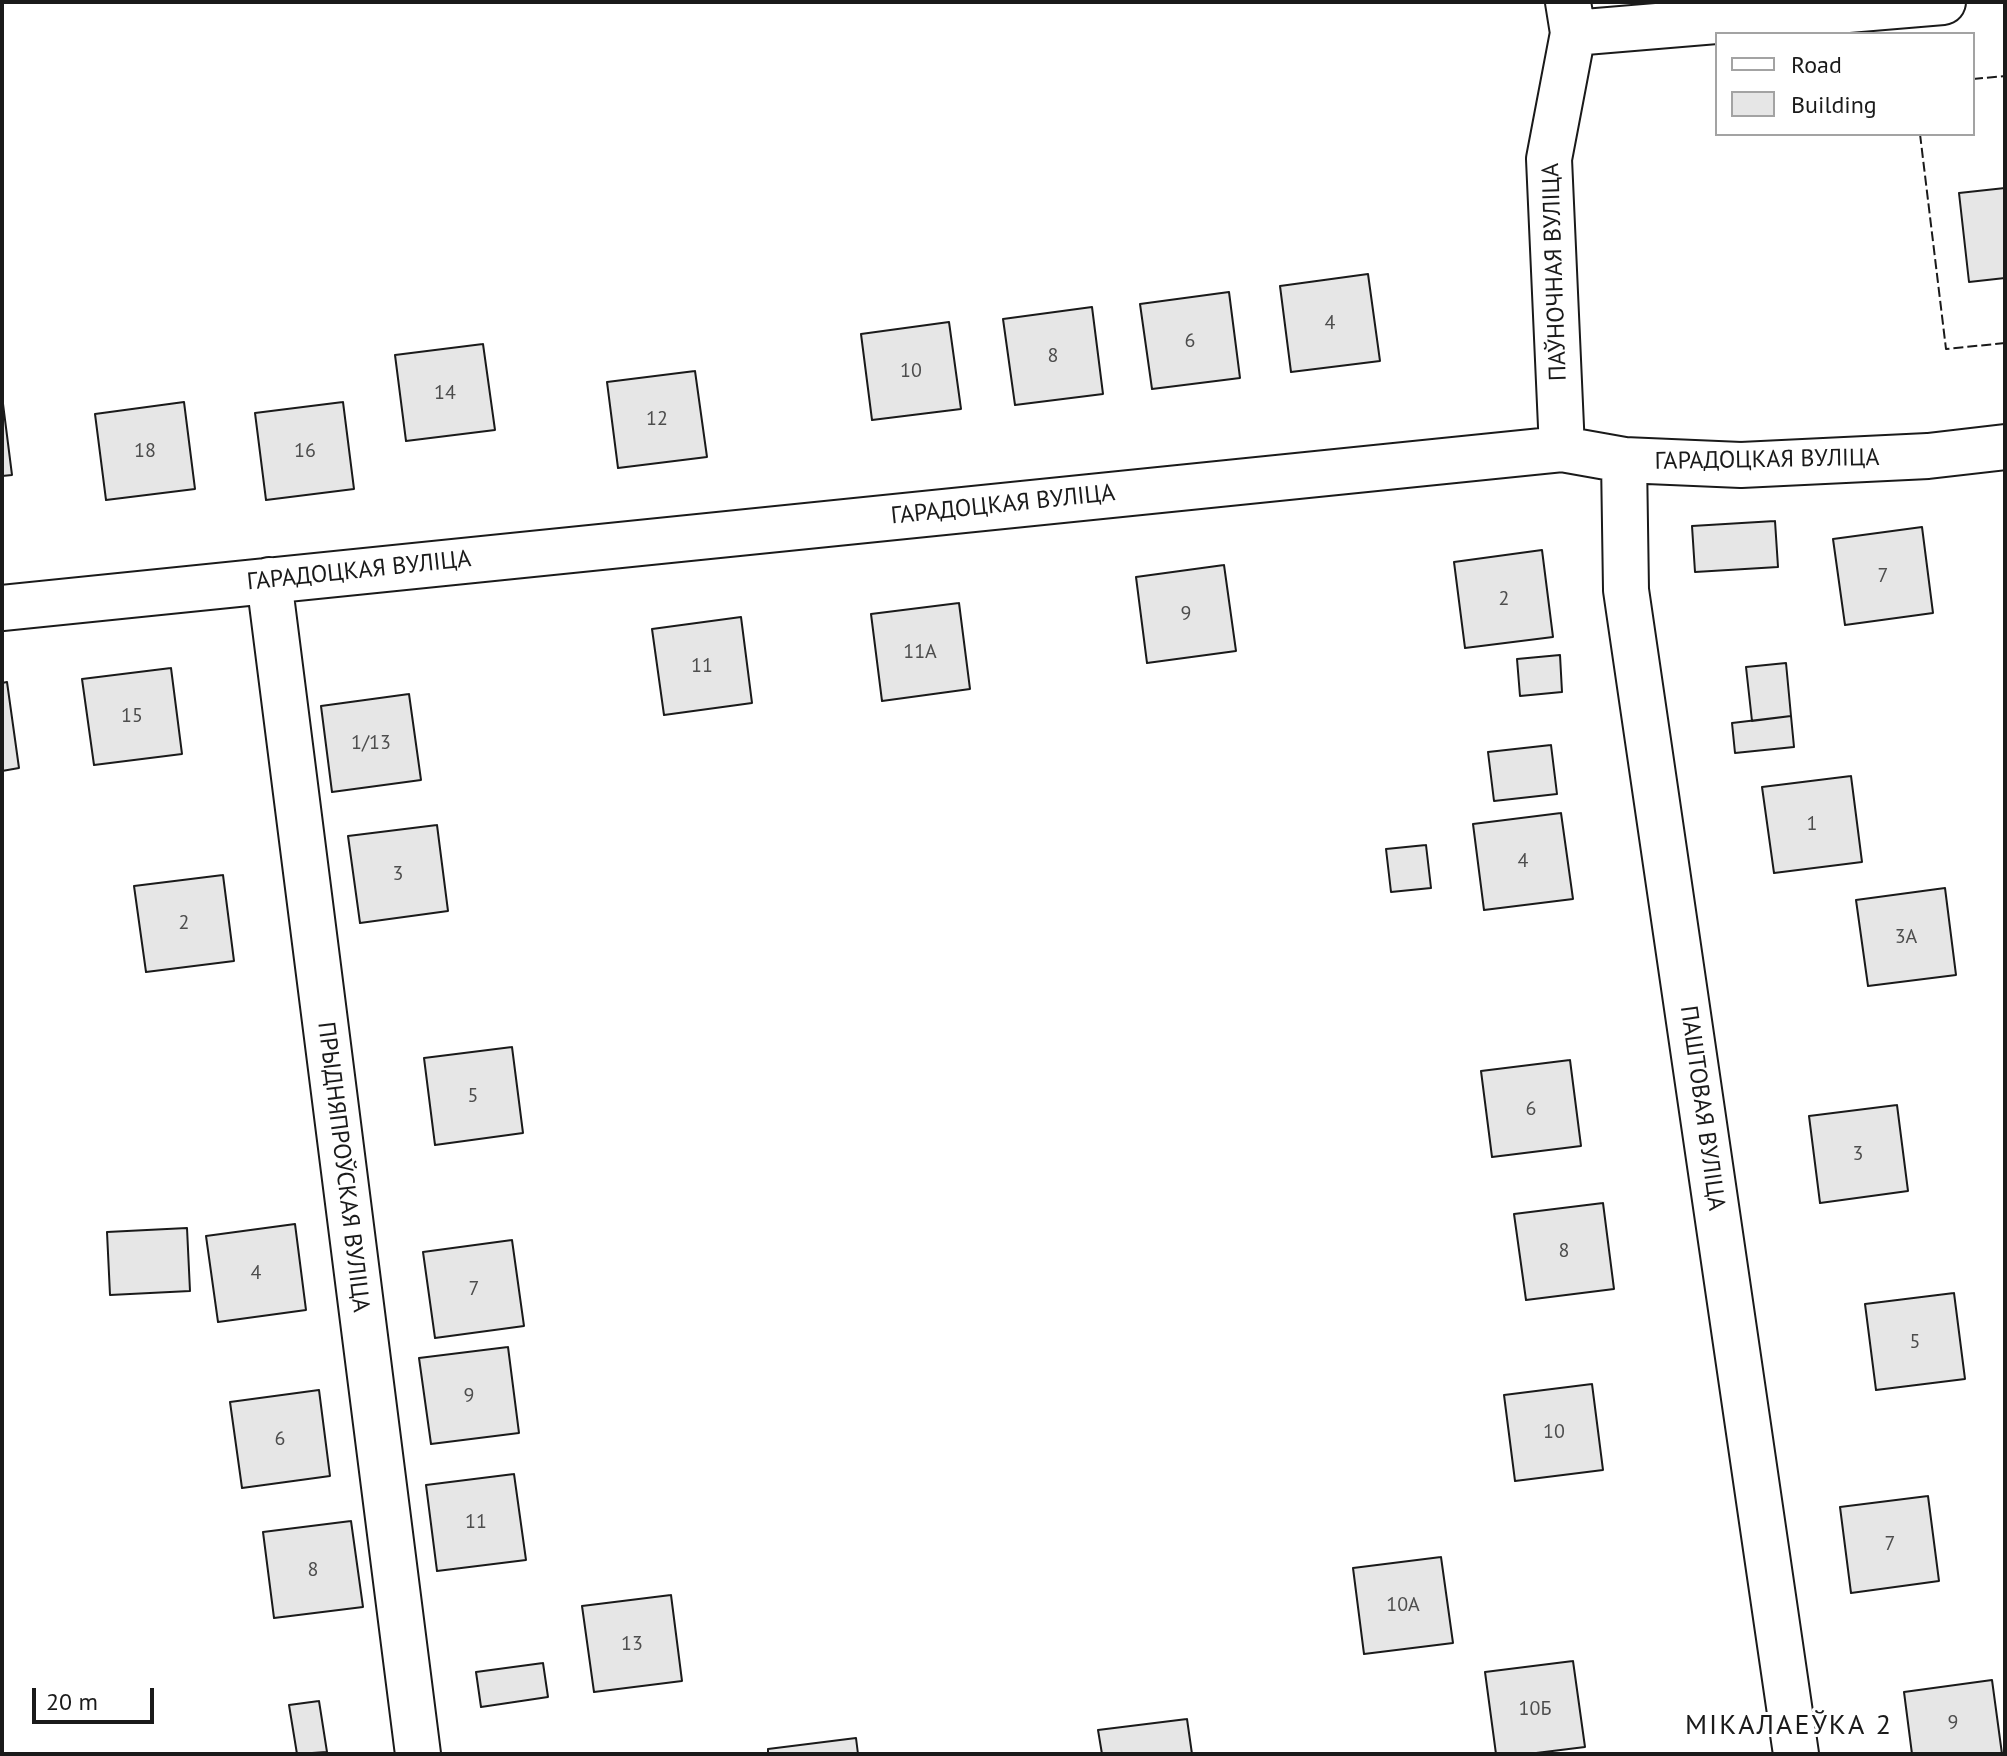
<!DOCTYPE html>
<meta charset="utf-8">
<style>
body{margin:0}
#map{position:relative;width:2007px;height:1756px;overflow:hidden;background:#fff;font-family:"PT Sans",sans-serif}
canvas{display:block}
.frame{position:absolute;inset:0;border:4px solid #1a1a1a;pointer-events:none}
.legend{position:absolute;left:1715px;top:32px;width:260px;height:104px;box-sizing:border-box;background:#fff;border:2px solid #a3a3a3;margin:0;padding:10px 14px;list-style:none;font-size:24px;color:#1a1a1a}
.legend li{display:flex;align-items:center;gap:16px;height:40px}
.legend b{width:40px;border:2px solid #a3a3a3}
.scale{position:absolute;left:32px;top:1688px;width:122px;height:36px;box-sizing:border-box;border:4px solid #1a1a1a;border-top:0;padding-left:10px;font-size:24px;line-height:28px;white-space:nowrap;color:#1a1a1a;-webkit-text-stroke:6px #fff;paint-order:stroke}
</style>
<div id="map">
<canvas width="2007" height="1756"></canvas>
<div class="frame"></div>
<ul class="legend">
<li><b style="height:10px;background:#fff"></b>Road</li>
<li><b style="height:22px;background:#e6e6e6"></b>Building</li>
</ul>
<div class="scale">20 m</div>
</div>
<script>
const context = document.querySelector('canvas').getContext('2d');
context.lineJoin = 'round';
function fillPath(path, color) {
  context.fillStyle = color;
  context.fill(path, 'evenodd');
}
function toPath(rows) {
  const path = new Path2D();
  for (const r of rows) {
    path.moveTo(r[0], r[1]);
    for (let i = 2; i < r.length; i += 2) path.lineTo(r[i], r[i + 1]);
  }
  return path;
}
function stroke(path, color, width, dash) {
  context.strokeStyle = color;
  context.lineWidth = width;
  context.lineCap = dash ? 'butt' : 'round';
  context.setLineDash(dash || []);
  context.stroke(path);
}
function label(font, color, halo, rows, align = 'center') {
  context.font = font + ' "PT Sans",sans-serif';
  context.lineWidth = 6;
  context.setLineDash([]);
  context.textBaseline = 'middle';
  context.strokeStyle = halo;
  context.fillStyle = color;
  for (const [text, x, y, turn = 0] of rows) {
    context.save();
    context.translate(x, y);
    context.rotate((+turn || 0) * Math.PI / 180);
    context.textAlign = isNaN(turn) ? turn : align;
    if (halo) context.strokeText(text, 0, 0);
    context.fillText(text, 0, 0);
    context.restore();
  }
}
const building = toPath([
 [2005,188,2005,278,1969,282,1959,193,2005,188],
 [1368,274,1380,361,1291,372,1280,286,1368,274],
 [1229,292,1240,378,1152,389,1140,304,1229,292],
 [1092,307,1103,394,1015,405,1003,319,1092,307],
 [949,322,961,409,872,420,861,334,949,322],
 [483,344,495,430,406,441,395,355,483,344],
 [695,371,707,457,618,468,607,382,695,371],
 [2,396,12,475,2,476,2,396],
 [184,402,195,489,106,500,95,414,184,402],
 [343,402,354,489,266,500,255,413,343,402],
 [1775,521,1778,567,1695,572,1692,526,1775,521],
 [1922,527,1933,613,1845,625,1833,539,1922,527],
 [1542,550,1553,637,1465,648,1454,562,1542,550],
 [1224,565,1236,651,1147,663,1136,577,1224,565],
 [959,603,970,689,882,701,871,614,959,603],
 [741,617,752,703,664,715,652,629,741,617],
 [1560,655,1562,692,1520,696,1517,659,1560,655],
 [1786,663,1791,716,1752,721,1746,667,1786,663],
 [171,668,182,754,94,765,82,679,171,668],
 [7,682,19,768,2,771,2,683,7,682],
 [409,694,421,780,332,792,321,706,409,694],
 [1791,716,1794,747,1735,753,1732,723,1791,716],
 [1551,745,1557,794,1494,801,1488,752,1551,745],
 [1851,776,1862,862,1774,873,1762,787,1851,776],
 [1561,813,1573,899,1484,910,1473,824,1561,813],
 [437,825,448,911,360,923,348,836,437,825],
 [1426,845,1431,888,1391,892,1386,849,1426,845],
 [223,875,234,961,146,972,134,886,223,875],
 [1945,888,1956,975,1868,986,1856,900,1945,888],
 [512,1047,523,1133,435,1145,424,1058,512,1047],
 [1570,1060,1581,1146,1492,1157,1481,1071,1570,1060],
 [1897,1105,1908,1191,1820,1203,1809,1116,1897,1105],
 [1603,1203,1614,1289,1526,1300,1514,1214,1603,1203],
 [295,1224,306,1310,218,1322,206,1236,295,1224],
 [187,1228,190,1291,110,1295,107,1232,187,1228],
 [512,1240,524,1326,435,1338,423,1252,512,1240],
 [1954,1293,1965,1379,1876,1390,1865,1304,1954,1293],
 [508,1347,519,1433,431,1444,419,1358,508,1347],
 [1592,1384,1603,1470,1515,1481,1504,1395,1592,1384],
 [319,1390,330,1476,242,1488,230,1402,319,1390],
 [514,1474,526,1560,437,1571,426,1485,514,1474],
 [1928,1496,1939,1581,1851,1593,1840,1507,1928,1496],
 [351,1521,363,1607,274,1618,263,1532,351,1521],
 [1441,1557,1453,1643,1364,1654,1353,1568,1441,1557],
 [671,1595,682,1681,594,1692,582,1606,671,1595],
 [1573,1661,1585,1747,1528,1754,1496,1754,1485,1672,1573,1661],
 [543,1663,548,1697,481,1707,476,1672,543,1663],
 [1992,1680,2002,1754,1912,1754,1904,1692,1992,1680],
 [319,1701,327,1752,297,1754,289,1705,319,1701],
 [1187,1719,1192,1754,1102,1754,1098,1730,1187,1719],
 [856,1738,858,1754,768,1754,768,1749,856,1738]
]);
fillPath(building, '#e6e6e6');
stroke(building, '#1a1a1a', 2);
const minor = toPath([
 [1573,33,1943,2],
 [1562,449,1549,159,1573,33,1568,2],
 [1624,460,1626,590,1796,1754],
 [269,580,418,1754],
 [2,608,1562,449,1624,460,1741,465,1928,456,2005,447]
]);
stroke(minor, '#1a1a1a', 48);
stroke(minor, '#fff', 44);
stroke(toPath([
 [1973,79,2005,76],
 [1920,134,1946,349,2005,343]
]), '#1a1a1a', 2, [10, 4]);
label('20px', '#4d4d4d', null, [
 ["4",1330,323],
 ["6",1190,341],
 ["8",1053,356],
 ["10",911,371],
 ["14",445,393],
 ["12",657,419],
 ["18",145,451],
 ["16",305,451],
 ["7",1883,576],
 ["2",1504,599],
 ["9",1186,614],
 ["11А",920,652],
 ["11",702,666],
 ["15",132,716],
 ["1/13",371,743],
 ["1",1812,824],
 ["4",1523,861],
 ["3",398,874],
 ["2",184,923],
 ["3А",1906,937],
 ["5",473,1096],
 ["6",1531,1109],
 ["3",1858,1154],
 ["8",1564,1251],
 ["4",256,1273],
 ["7",474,1289],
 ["5",1915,1342],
 ["9",469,1396],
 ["10",1554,1432],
 ["6",280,1439],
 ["11",476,1522],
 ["7",1890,1544],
 ["8",313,1570],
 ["10А",1403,1605],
 ["13",632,1644],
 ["10Б",1535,1709],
 ["9",1953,1723]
]);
label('24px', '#1a1a1a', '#fff', [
 ["ПАЎНОЧНАЯ ВУЛІЦА",1555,272,-92],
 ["ГАРАДОЦКАЯ ВУЛІЦА",1767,460,-1],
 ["ГАРАДОЦКАЯ ВУЛІЦА",1003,505,-6],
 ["ГАРАДОЦКАЯ ВУЛІЦА",359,571,-6],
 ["ПАШТОВАЯ ВУЛІЦА",1702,1108,82],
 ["ПРЫДНЯПРОЎСКАЯ ВУЛІЦА",343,1167,83]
]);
context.letterSpacing = '2px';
label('28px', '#1a1a1a', '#fff', [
 ["МІКАЛАЕЎКА 2",1789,1726]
]);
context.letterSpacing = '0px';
</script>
